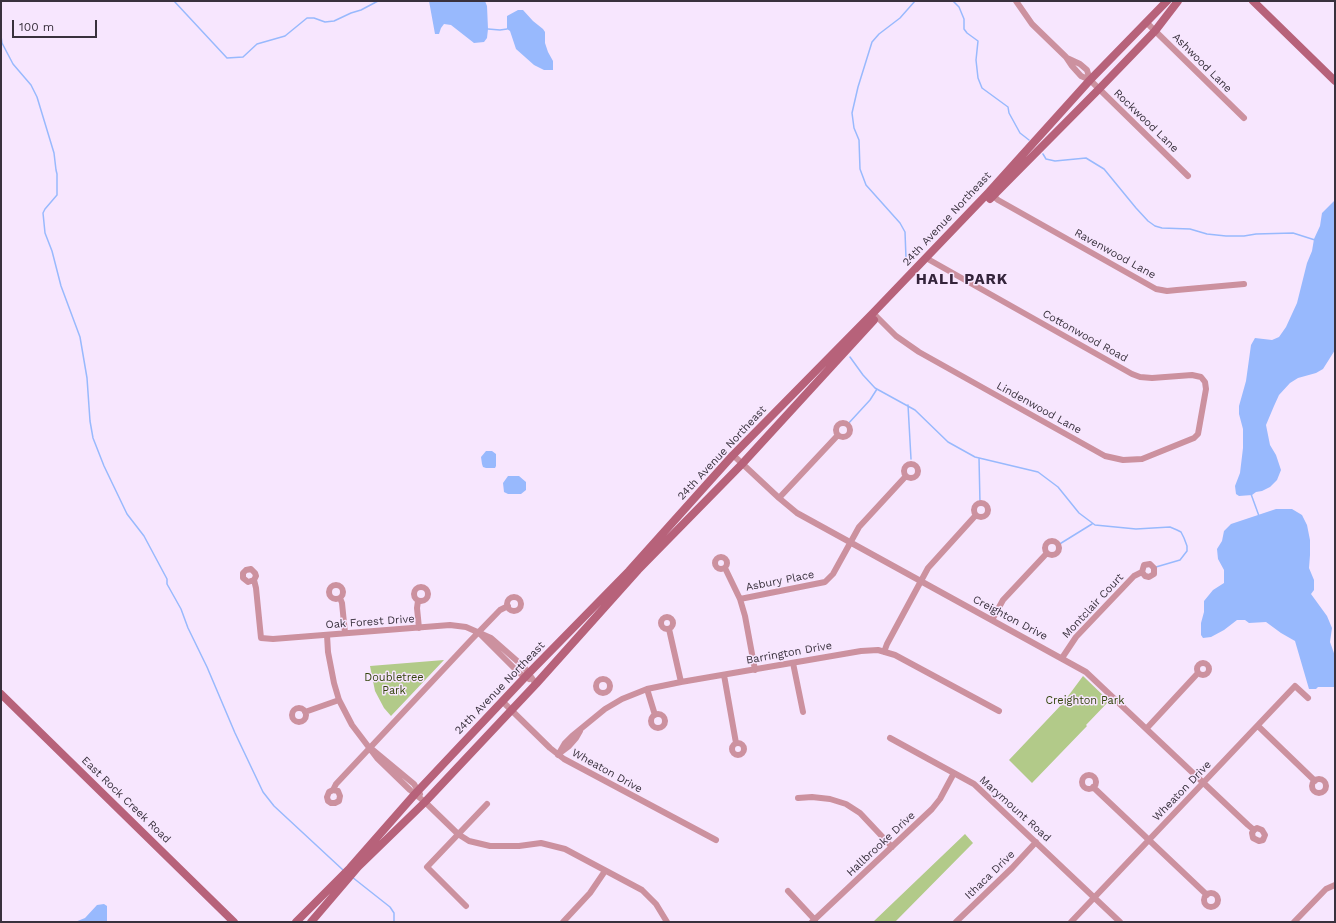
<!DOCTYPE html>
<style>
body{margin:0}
#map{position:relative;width:1336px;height:923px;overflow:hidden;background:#f7e6fe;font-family:"Work Sans",sans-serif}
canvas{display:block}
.frame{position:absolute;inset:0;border:2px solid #39313d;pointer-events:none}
.scale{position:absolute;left:12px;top:20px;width:85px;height:18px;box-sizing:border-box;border:2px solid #39313d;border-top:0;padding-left:5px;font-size:12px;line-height:14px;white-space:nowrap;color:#39313d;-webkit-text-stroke:3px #f7e6fe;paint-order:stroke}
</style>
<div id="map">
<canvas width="1336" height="923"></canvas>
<div class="frame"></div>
<div class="scale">100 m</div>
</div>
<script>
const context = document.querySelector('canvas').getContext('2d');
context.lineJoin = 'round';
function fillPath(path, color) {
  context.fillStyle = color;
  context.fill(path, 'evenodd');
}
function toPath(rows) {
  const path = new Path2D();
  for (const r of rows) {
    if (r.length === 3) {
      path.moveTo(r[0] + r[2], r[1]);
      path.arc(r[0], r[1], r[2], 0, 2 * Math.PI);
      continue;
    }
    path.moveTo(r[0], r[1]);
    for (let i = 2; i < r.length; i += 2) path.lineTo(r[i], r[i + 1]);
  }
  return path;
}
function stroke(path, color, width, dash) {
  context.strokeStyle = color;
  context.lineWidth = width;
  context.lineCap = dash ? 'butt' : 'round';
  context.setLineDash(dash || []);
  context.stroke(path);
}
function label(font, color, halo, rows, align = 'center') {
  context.font = font + ' "Work Sans",sans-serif';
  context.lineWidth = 3;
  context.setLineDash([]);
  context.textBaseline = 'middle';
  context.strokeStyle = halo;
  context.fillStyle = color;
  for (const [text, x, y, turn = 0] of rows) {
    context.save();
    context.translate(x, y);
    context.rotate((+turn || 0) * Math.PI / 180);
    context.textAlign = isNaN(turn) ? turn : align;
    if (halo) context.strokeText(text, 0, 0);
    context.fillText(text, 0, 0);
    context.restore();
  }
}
fillPath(toPath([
 [444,660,391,716,384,708,375,691,370,666],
 [1083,676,1109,701,1086,725,1087,726,1032,783,1009,760,1063,703],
 [965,834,973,843,895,922,873,922]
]), '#b2ca89');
fillPath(toPath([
 [429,1,485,1,487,6,488,29,487,38,484,42,474,43,451,25,444,24,441,28,439,34,435,34],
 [518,10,523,10,533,21,543,29,545,32,545,43,548,52,553,61,553,70,544,70,534,65,516,49,510,31,507,29,507,16],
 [1335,200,1335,350,1323,369,1316,373,1298,378,1290,383,1279,395,1274,406,1266,425,1270,445,1276,455,1281,470,1277,480,1270,487,1262,491,1256,492,1252,495,1239,496,1236,494,1235,486,1240,473,1243,448,1243,429,1239,414,1239,406,1246,381,1251,345,1255,338,1272,340,1279,337,1286,327,1297,303,1307,263,1312,251,1314,239,1320,226,1322,213],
 [486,451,492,451,496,454,496,466,495,468,486,468,483,467,482,464,481,457],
 [508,476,519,476,526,482,526,490,521,494,508,494,504,492,503,483],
 [1276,509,1292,509,1302,515,1307,525,1310,540,1310,555,1309,568,1314,580,1314,590,1311,594,1327,616,1332,628,1330,642,1335,656,1335,687,1318,687,1316,689,1309,689,1295,641,1281,633,1266,622,1249,623,1245,620,1237,620,1224,630,1211,637,1203,638,1201,635,1201,623,1204,612,1204,601,1213,590,1224,583,1224,570,1218,559,1217,549,1222,541,1224,531,1231,524],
 [104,904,107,906,107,922,75,922,85,918,97,905]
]), '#98b9fd');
stroke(toPath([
 [174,1,227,58,243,57,257,44,285,36,307,18,314,18,325,22,334,21,351,13,361,10,378,1],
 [953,1,959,7,964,19,964,29,967,33,978,41,976,60,978,78,982,88,1008,107,1009,113,1020,133,1029,140],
 [488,29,500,30,507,29],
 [1,36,2,43,13,64,31,85,37,97,54,153,56,170,57,174,57,195,45,209,43,213,45,233,52,251,61,286,80,337,87,378,90,421,93,438,104,466,127,514,144,536,167,579,167,584,181,609,188,628,207,667,235,733,263,792,274,806,343,870],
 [1043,154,1046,159,1055,161,1086,158,1104,169,1136,208,1148,221,1155,226,1162,228,1190,229,1207,234,1226,236,1244,236,1256,234,1293,233,1315,240],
 [907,265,906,258,905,232,900,223,866,185,860,169,859,140,854,128,852,113,858,87,872,42,879,34,900,18,915,1],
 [850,357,863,375,875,388,915,410,948,442,975,457,1038,472,1058,487,1079,513,1095,525,1136,529,1170,527,1177,530,1181,532,1184,538,1187,546,1187,551,1180,560,1156,567],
 [908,405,911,459],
 [847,425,870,400,877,389],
 [979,458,980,503],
 [1251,494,1259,516],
 [1058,545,1092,524],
 [352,877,390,907,394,913,394,922]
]), '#98b9fd', 1.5);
stroke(toPath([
 [1016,1,1032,24,1066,57,1072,66,1081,76,1090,80,1188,176],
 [1146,22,1244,118],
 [1067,58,1080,64,1087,70,1090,80],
 [991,194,998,200,1156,289,1167,291,1177,290,1244,284],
 [873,313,896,336,919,352,1105,456,1123,460,1142,459,1194,438,1198,434,1206,389,1205,382,1201,377,1192,375,1152,378,1140,377,1132,374,926,258],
 [843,430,7],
 [733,455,779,498,797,513,1086,672,1248,825,1254,830,1257,828,1262,830,1265,835,1263,840,1259,841,1253,838,1252,833,1254,830],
 [911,471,7],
 [779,498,838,435],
 [981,510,7],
 [1052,548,7],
 [721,563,6],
 [725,568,740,599,745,616,755,670],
 [254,580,248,582,243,578,243,573,246,570,251,569,255,573,256,576,254,580,256,588,261,638,273,639,450,625,466,627,491,638,524,667,536,684],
 [336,592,7],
 [421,594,7],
 [514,604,7],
 [340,598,342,603,345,633],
 [740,599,825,582,833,574,859,527,906,476],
 [418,601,417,608,419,628],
 [667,623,6],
 [992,620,1003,600,1047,553],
 [669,629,681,682],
 [327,635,328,652,334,683,339,700,352,725,377,758,410,790,425,802,458,834,469,841,490,846,519,846,541,843,565,849,642,890,656,904,667,922],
 [481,635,519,673,529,679],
 [884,652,887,644,928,568,976,515],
 [1062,658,1076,637,1134,576,1142,572,1144,565,1150,564,1154,568,1154,574,1149,577,1145,576,1142,572],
 [1203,669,6],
 [793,663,803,712],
 [724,675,736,743],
 [603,686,7],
 [647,689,655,715],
 [502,701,550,748,564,759,716,840],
 [299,715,7],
 [305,712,339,700],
 [658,721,7],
 [1258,726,1315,781],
 [1147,728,1198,673],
 [890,738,974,784,1120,922],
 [738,749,6],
 [373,750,414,784,420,794],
 [561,752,569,746,576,738,580,731],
 [558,755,565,743,572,736,605,709,622,699,647,689,681,682,861,651,878,650,895,655,999,711],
 [1089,782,7],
 [1319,786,7],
 [1093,787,1207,895],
 [333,790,338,791,340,796,339,801,335,803,331,803,328,801,327,797,329,792,333,790,336,784,471,640,500,610,508,606],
 [798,798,812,797,830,799,846,804,860,813,892,847],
 [788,891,815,920],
 [1211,900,7],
 [466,906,427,867,487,804],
 [563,922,590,893,605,871],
 [812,922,932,809,940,799,954,773],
 [956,922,1012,868,1036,842],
 [1071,922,1295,686,1308,698],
 [1294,922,1326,889,1335,885]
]), '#cc919f', 6);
stroke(toPath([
 [1253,1,1335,81],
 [990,199,1099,89,1155,31,1178,1],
 [1,694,234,922],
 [296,922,350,868,415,794,528,674,629,571,733,455,873,313,989,192,1090,80,1167,1],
 [311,922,358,867,425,802,536,684,638,570,742,464,874,320]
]), '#b7627a', 8);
label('11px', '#39313d', '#f7e6fe', [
 ["Ashwood Lane",1202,63,45],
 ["Rockwood Lane",1146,121,44],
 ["24th Avenue Northeast",947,219,-47],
 ["Ravenwood Lane",1115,254,29],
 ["Cottonwood Road",1085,336,29],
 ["Lindenwood Lane",1039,408,29],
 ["24th Avenue Northeast",722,453,-47],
 ["Asbury Place",780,581,-11],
 ["Montclair Court",1093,606,-47],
 ["Creighton Drive",1010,618,28],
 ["Oak Forest Drive",370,622,-4],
 ["Barrington Drive",789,653,-10],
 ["24th Avenue Northeast",500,688,-46],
 ["Wheaton Drive",607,771,29],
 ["Wheaton Drive",1182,791,-46],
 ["East Rock Creek Road",126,800,44],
 ["Marymount Road",1015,809,42],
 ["Hallbrooke Drive",881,844,-43],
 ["Ithaca Drive",990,875,-44]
]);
label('11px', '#34450d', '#f7e6fe', [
 ["Doubletree",394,678],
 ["Park",394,691],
 ["Creighton Park",1085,701]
]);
context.letterSpacing = '1px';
label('bold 15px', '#34243b', '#f7e6fe', [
 ["HALL PARK",962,280]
]);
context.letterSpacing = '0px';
</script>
